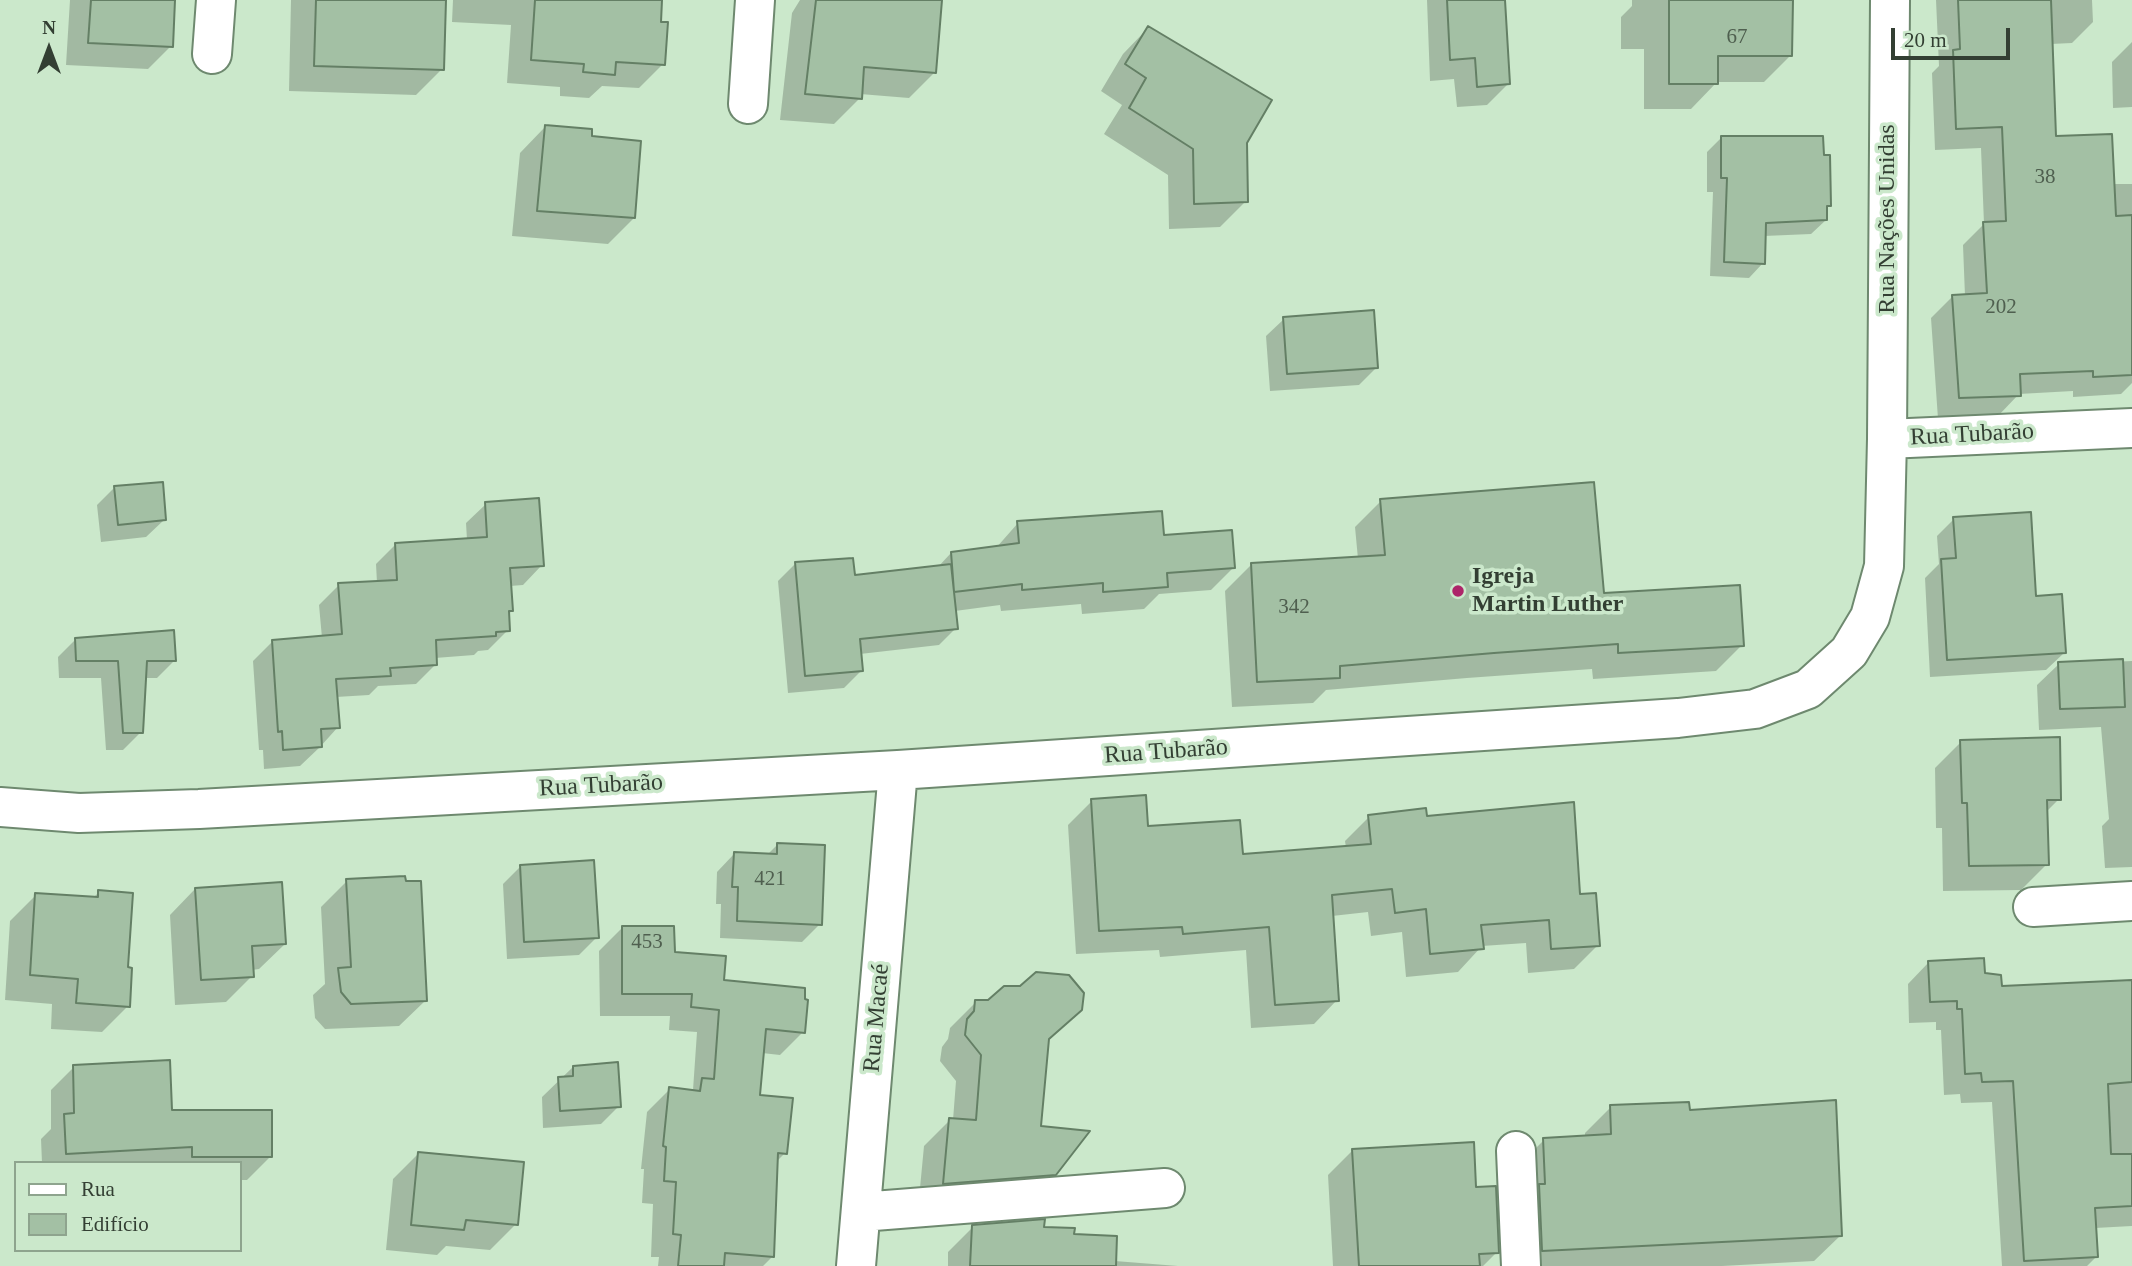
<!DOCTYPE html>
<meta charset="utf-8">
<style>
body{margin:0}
#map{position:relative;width:2132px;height:1266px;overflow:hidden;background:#cbe8cb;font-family:"Times New Roman",serif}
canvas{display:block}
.legend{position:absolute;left:14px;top:1161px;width:228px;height:91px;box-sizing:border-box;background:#cbe8cb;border:2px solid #8ea48e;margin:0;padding:9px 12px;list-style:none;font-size:21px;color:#333f33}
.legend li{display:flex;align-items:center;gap:14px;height:35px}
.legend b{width:35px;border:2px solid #8ea48e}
.north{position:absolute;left:14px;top:14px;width:70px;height:70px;-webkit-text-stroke:5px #cbe8cb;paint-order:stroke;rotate:0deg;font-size:19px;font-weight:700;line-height:28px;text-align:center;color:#333f33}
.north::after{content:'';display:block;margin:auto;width:24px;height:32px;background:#333f33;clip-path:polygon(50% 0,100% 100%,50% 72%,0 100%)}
.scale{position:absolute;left:1891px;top:28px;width:119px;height:32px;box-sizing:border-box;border:4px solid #333f33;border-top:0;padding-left:9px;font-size:21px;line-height:24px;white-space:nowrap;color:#333f33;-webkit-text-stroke:5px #cbe8cb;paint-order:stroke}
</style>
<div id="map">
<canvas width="2132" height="1266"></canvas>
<ul class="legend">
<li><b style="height:9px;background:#fff"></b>Rua</li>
<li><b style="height:19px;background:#a3c0a4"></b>Edifício</li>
</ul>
<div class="north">N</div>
<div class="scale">20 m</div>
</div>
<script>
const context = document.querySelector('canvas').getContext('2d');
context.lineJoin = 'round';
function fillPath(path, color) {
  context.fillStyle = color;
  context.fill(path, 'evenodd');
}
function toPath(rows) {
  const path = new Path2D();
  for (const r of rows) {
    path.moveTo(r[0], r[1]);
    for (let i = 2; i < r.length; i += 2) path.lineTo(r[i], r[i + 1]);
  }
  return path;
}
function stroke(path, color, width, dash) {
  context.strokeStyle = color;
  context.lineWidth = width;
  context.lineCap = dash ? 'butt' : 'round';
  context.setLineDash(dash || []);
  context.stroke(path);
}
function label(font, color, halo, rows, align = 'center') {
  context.font = font + ' "Times New Roman",serif';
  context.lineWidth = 7;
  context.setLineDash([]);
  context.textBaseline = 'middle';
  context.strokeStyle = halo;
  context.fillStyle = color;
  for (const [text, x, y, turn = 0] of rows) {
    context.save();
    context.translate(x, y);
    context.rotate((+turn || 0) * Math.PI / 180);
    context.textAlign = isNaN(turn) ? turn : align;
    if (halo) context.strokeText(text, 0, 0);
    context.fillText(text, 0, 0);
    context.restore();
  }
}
fillPath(toPath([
 [70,0,174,0,171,46,148,69,66,65],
 [291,0,381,0,442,69,416,95,289,91],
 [453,0,661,0,659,24,663,64,639,88,602,86,589,98,560,96,560,87,507,83,511,25,452,22],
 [800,0,940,0,935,72,909,98,860,94,860,98,834,124,780,120,792,13],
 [1427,0,1504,0,1508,84,1487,105,1457,107,1454,79,1430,81],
 [1632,0,1791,0,1790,56,1764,82,1717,82,1691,109,1644,109,1644,49,1621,49,1621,17,1632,6],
 [1936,0,2092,0,2093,22,2072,43,2051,44,2055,138,2113,184,2132,184,2132,383,2121,394,2073,397,2073,391,2019,394,1998,416,1938,419,1931,318,1952,297,1965,296,1963,245,1984,224,1981,148,1935,150,1932,73,1939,66],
 [1148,28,1245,142,1246,201,1220,227,1169,229,1168,175,1104,134,1122,105,1101,91,1123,54],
 [2132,42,2132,107,2113,108,2112,62],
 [545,127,634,218,608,244,512,236,520,153],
 [1722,137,1829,205,1825,209,1826,220,1811,234,1764,236,1763,263,1749,278,1710,276,1713,192,1707,192,1707,152],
 [1284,319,1377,367,1359,385,1270,391,1266,336],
 [115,487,164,520,146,537,101,542,97,505],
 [1381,501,1602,595,1742,645,1716,671,1593,679,1592,669,1467,678,1326,690,1313,703,1232,707,1225,591,1251,565,1358,559,1355,527],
 [486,504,542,565,523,585,510,586,512,611,507,615,508,630,488,650,478,651,474,655,435,658,435,665,416,684,378,686,369,695,336,697,338,727,320,747,300,766,264,769,263,750,259,750,253,661,273,641,322,638,319,605,339,585,377,583,376,564,396,544,467,540,466,523],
 [1954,519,2034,598,2064,653,2046,670,1930,677,1925,578,1939,564,1937,536],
 [1018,523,1162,537,1233,568,1211,590,1159,594,1144,609,1082,614,1081,604,1001,611,1000,605,955,611,956,628,939,645,860,654,861,671,844,688,788,693,778,581,796,563,853,577,937,568,951,553,996,548],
 [76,639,174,661,157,678,144,678,141,732,123,750,106,750,101,678,59,678,58,657],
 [2132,661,2132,867,2105,868,2102,826,2109,819,2101,727,2039,730,2037,685,2059,664],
 [1961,742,2059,799,2046,812,2047,864,2021,890,1943,891,1942,828,1936,828,1935,768],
 [1092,801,1146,828,1241,856,1346,848,1345,841,1369,817,1426,818,1579,896,1598,945,1574,969,1528,973,1526,943,1482,946,1458,972,1406,977,1402,932,1371,936,1368,912,1332,916,1337,1000,1314,1024,1251,1028,1246,950,1160,957,1159,950,1076,954,1068,825],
 [777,845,820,924,802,942,720,938,721,904,716,904,717,872,734,854,767,855],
 [521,866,597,937,579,955,507,959,503,884],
 [347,881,425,1001,399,1026,325,1029,315,1018,313,995,325,984,321,907],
 [195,889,285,944,259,969,252,970,252,976,226,1002,175,1005,170,915],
 [99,892,126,969,128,1006,102,1032,51,1029,52,1004,5,1000,10,921,36,895,93,898],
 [622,928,673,953,803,1032,780,1055,762,1053,758,1097,785,1153,776,1162,773,1256,763,1266,658,1266,659,1257,651,1257,653,1204,642,1203,644,1169,641,1169,647,1112,670,1089,693,1090,697,1032,669,1030,670,1016,600,1016,599,951],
 [1929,962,1983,975,2000,988,2132,981,2132,1226,2095,1228,2096,1257,2087,1266,2002,1266,1992,1102,1961,1103,1960,1094,1944,1095,1941,1030,1936,1030,1936,1022,1909,1023,1908,984],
 [976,1002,1080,1010,1047,1042,1039,1128,1055,1173,1029,1200,918,1209,924,1146,950,1120,953,1120,956,1081,940,1061,942,1047,948,1039,950,1028],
 [74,1067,171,1112,270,1157,247,1180,240,1180,240,1163,42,1163,41,1139,51,1129,51,1090],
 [573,1067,619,1106,601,1124,543,1128,542,1097],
 [1611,1107,1688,1111,1840,1236,1814,1261,1722,1266,1517,1266,1518,1166,1544,1140,1585,1138,1585,1133],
 [1352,1151,1474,1189,1497,1252,1483,1266,1333,1266,1328,1175],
 [419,1153,516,1224,490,1250,446,1246,437,1255,386,1250,393,1179],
 [973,1227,1042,1228,1072,1235,1115,1261,1178,1266,948,1266,948,1252]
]), '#0003');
const building = toPath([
 [91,0,175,0,173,47,88,43,91,0],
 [316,0,446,0,444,70,314,66,316,0],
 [535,0,662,0,661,22,668,22,665,65,616,62,615,75,583,72,584,64,531,60,535,0],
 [816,0,942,0,936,73,864,67,862,99,805,94,816,0],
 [1447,0,1505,0,1510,84,1477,87,1475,58,1450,60,1447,0],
 [1669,0,1793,0,1792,56,1718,56,1718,84,1669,84,1669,0],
 [1958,0,2051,0,2056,136,2112,134,2116,216,2132,215,2132,375,2093,377,2093,371,2020,374,2021,396,1959,398,1952,295,1987,293,1983,222,2006,221,2002,127,1956,129,1953,50,1960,49,1958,0],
 [1148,26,1272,100,1247,143,1248,202,1194,204,1193,149,1129,108,1146,78,1125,64,1148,26],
 [545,125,592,129,592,136,641,141,635,218,537,211,545,125],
 [1721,136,1823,136,1824,155,1830,155,1831,206,1827,206,1827,220,1766,223,1765,264,1724,262,1727,178,1721,178,1721,136],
 [1374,310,1378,368,1287,374,1283,317,1374,310],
 [163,482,166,520,118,525,114,486,163,482],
 [1594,482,1604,593,1740,585,1744,646,1618,653,1618,644,1494,653,1340,666,1340,678,1257,682,1251,563,1385,555,1380,499,1594,482],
 [539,498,544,566,510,568,513,611,509,611,510,631,496,632,496,636,436,640,437,665,390,668,391,676,336,679,340,728,321,729,322,747,283,750,282,731,278,732,272,640,342,634,338,583,397,580,395,543,487,537,485,502,539,498],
 [1162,511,1164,535,1232,530,1235,568,1167,573,1168,587,1103,592,1103,583,1022,590,1022,584,954,592,951,552,1019,543,1017,521,1162,511],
 [2031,512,2036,596,2062,594,2066,653,1947,660,1941,559,1956,558,1953,517,2031,512],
 [853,558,855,575,951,564,958,629,860,639,863,671,805,676,795,562,853,558],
 [174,630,176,661,147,661,143,733,123,733,118,661,76,661,75,638,174,630],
 [2123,659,2125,707,2060,709,2058,662,2123,659],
 [2060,737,2061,800,2047,800,2049,865,1969,866,1967,803,1962,803,1960,740,2060,737],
 [1146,795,1148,826,1240,820,1243,854,1371,844,1368,815,1426,808,1427,816,1574,802,1580,894,1596,893,1600,946,1551,949,1549,920,1481,925,1484,949,1430,954,1426,909,1395,913,1392,889,1332,895,1339,1001,1275,1005,1269,927,1183,934,1182,927,1099,931,1091,799,1146,795],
 [777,843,825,845,822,925,737,921,738,887,732,887,734,852,777,854,777,843],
 [594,860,599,938,524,942,520,865,594,860],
 [405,876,406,881,421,881,427,1001,351,1004,341,992,338,968,351,967,346,879,405,876],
 [282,882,286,944,252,946,254,977,201,980,195,888,282,882],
 [98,890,133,893,128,967,132,968,130,1007,76,1003,78,979,30,975,35,893,98,897,98,890],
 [622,926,674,926,675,952,726,956,724,980,805,988,805,999,808,1000,805,1033,766,1029,760,1095,793,1098,787,1154,778,1153,774,1257,725,1253,724,1266,678,1266,681,1235,673,1234,676,1182,664,1181,666,1147,663,1146,669,1087,700,1091,702,1078,714,1079,719,1010,691,1007,692,994,622,994,622,926],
 [1984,958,1985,973,2001,975,2002,986,2132,980,2132,1082,2108,1084,2111,1154,2132,1154,2132,1206,2095,1208,2098,1257,2024,1261,2013,1081,1982,1082,1981,1073,1965,1074,1962,1009,1957,1009,1957,1001,1930,1002,1928,961,1984,958],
 [1036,972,1069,975,1084,993,1082,1010,1049,1039,1041,1126,1090,1131,1056,1175,943,1184,949,1118,976,1120,981,1055,965,1035,967,1019,974,1011,975,1000,988,1000,1004,986,1020,986,1036,972],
 [170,1060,172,1110,272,1110,272,1157,192,1157,192,1147,66,1154,64,1114,74,1113,73,1065,170,1060],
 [618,1062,621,1107,560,1111,558,1077,573,1076,573,1066,618,1062],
 [1836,1100,1842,1236,1542,1251,1539,1184,1545,1184,1543,1138,1611,1134,1610,1105,1689,1102,1690,1110,1836,1100],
 [1474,1142,1476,1187,1496,1186,1499,1253,1479,1254,1480,1266,1359,1266,1352,1149,1474,1142],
 [418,1152,524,1162,518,1225,466,1220,464,1230,411,1225,418,1152],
 [1045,1219,1044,1227,1075,1228,1074,1234,1117,1236,1116,1266,970,1266,972,1225,1045,1219]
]);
fillPath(building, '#a3c0a4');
stroke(building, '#647f65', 2);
const minor = toPath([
 [212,54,216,0],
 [748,104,755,0],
 [1887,439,1890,0],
 [0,807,79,813,199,809,898,770,1678,718,1755,709,1808,689,1849,652,1870,617,1884,566,1887,439,2132,428],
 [2033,907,2132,901],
 [1516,1151,1521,1266],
 [861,1212,1165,1188],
 [856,1266,898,770]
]);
stroke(minor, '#6e896f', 42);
stroke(minor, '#fff', 38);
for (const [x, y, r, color] of [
 [1458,591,7,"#ad2569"]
]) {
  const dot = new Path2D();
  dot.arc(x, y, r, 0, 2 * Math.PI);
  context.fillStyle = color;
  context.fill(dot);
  stroke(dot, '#cbe8cb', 2.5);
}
label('21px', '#4f5f4f', null, [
 ["67",1737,37],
 ["38",2045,177],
 ["202",2001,307],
 ["342",1294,607],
 ["421",770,879],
 ["453",647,942]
]);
label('24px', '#333f33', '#cbe8cb', [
 ["Rua Nações Unidas",1888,219,-90],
 ["Rua Tubarão",1972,435,-3],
 ["Rua Tubarão",1166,752,-4],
 ["Rua Tubarão",601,786,-3],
 ["Rua Macaé",877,1018,-85]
]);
label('bold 24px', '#333f33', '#cbe8cb', [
 ["Igreja",1472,577],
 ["Martin Luther",1472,605]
], 'left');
</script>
